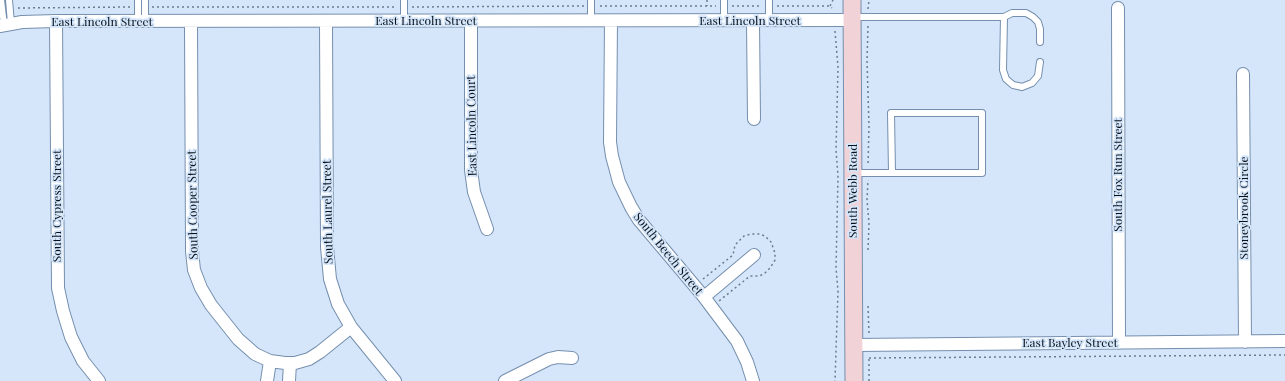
<!DOCTYPE html>
<style>
body{margin:0}
canvas{display:block;background:#d5e6fa}
</style>
<canvas width="1285" height="381"></canvas>
<script>
const context = document.querySelector('canvas').getContext('2d');
context.lineJoin = 'round';
function toPath(rows) {
  const path = new Path2D();
  for (const r of rows) {
    path.moveTo(r[0], r[1]);
    for (let i = 2; i < r.length; i += 2) path.lineTo(r[i], r[i + 1]);
  }
  return path;
}
function stroke(path, color, width, dash) {
  context.strokeStyle = color;
  context.lineWidth = width;
  context.lineCap = dash ? 'butt' : 'round';
  context.setLineDash(dash || []);
  context.stroke(path);
}
function label(font, color, halo, rows, align = 'center') {
  context.font = font + ' "Playfair Display",serif';
  context.lineWidth = 3.5;
  context.setLineDash([]);
  context.textBaseline = 'middle';
  context.strokeStyle = halo;
  context.fillStyle = color;
  for (const [text, x, y, turn = 0] of rows) {
    context.save();
    context.translate(x, y);
    context.rotate((+turn || 0) * Math.PI / 180);
    context.textAlign = isNaN(turn) ? turn : align;
    if (halo) context.strokeText(text, 0, 0);
    context.fillText(text, 0, 0);
    context.restore();
  }
}
const lane = toPath([
 [1,0,4,25],
 [9,0,11,23],
 [138,0,138,22],
 [145,0,145,22],
 [724,0,724,21],
 [769,0,769,21],
 [854,17,1004,17,1012,13,1026,13,1033,17,1038,22,1040,29,1040,42],
 [1004,17,1003,70,1006,79,1013,85,1018,86,1022,87,1032,83,1038,76,1040,62],
 [404,21,404,0],
 [591,21,591,0],
 [854,173,982,173,982,113,891,113,892,173]
]);
const street = toPath([
 [1118,8,1119,343],
 [56,21,58,288,63,311,71,337,83,361,99,381],
 [471,21,471,170,474,192,487,229],
 [611,21,610,142,612,156,619,182,631,207,639,220,704,297,737,341,747,362,753,381],
 [753,21,754,119],
 [191,22,192,251,194,270,201,288,211,305,238,339,255,354,270,361,285,363,295,363,309,359,320,352,351,327],
 [326,22,327,247,330,279,338,304,351,327,395,381],
 [0,26,22,22,56,21,853,20],
 [1243,74,1245,342],
 [704,297,754,255],
 [854,345,1285,341],
 [267,381,270,361],
 [289,381,290,363],
 [505,381,549,359,558,357,572,358]
]);
const secondary = toPath([
 [852,0,854,381]
]);
stroke(lane, '#758fae', 8);
stroke(street, '#758fae', 14);
stroke(secondary, '#758fae', 19);
stroke(toPath([
 [707,0,707,6],
 [600,6,716,6],
 [732,6,762,6],
 [777,6,830,6,832,8],
 [830,6,833,0],
 [152,7,397,7],
 [412,7,584,6],
 [18,8,130,7],
 [868,9,869,0],
 [868,26,867,61,869,126,868,166],
 [835,31,838,67,836,150,838,176,836,268,838,291,835,381],
 [868,250,869,223,867,200,868,180],
 [703,279,733,255,735,245,744,236,751,234,759,234,765,236,771,242,775,253,775,260,770,268,764,274,759,276,750,276,719,301],
 [868,306,869,334],
 [869,358,1285,355],
 [869,381,869,358]
]), '#6d7b8a', 1.5, [2, 3]);
stroke(lane, '#fff', 6);
stroke(street, '#fff', 12);
stroke(secondary, '#f1d2d6', 17);
label('12px', '#07111c', '#d5e6fa', [
 ["East Lincoln Street",426,21],
 ["East Lincoln Street",750,21],
 ["East Lincoln Street",102,22],
 ["East Lincoln Court",472,126,-91],
 ["South Fox Run Street",1118,175,-90],
 ["South Webb Road",853,191,-90],
 ["South Cooper Street",193,205,-91],
 ["South Cypress Street",57,206,-90],
 ["Stoneybrook Circle",1244,208,-90],
 ["South Laurel Street",328,212,-91],
 ["South Beech Street",668,254,51],
 ["East Bayley Street",1070,343]
]);
</script>
